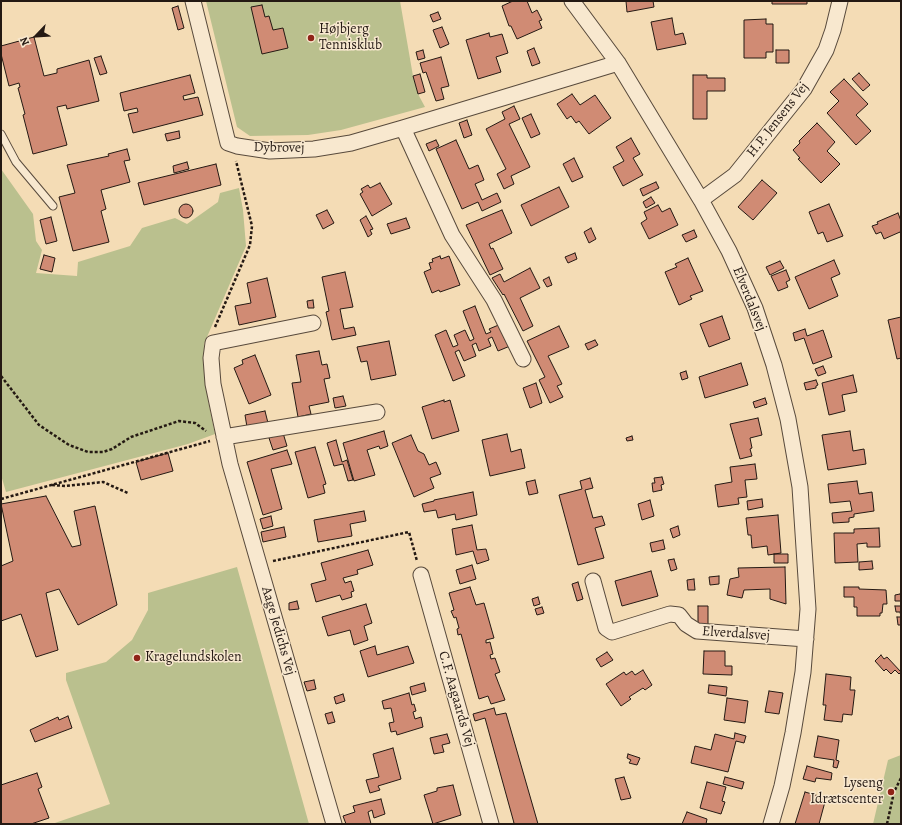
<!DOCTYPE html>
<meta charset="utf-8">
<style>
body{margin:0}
#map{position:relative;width:902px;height:825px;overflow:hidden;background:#f4dcb5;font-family:Alegreya,serif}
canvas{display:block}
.frame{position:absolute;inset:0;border:2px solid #241913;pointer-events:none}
.north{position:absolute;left:16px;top:16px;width:40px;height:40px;-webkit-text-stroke:3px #f8e8cf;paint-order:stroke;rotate:245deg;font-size:11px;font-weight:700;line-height:16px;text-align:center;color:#241913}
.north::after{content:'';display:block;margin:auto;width:14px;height:18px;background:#241913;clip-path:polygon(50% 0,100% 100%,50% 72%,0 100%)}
</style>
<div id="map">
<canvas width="902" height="825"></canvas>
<div class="frame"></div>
<div class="north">N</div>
</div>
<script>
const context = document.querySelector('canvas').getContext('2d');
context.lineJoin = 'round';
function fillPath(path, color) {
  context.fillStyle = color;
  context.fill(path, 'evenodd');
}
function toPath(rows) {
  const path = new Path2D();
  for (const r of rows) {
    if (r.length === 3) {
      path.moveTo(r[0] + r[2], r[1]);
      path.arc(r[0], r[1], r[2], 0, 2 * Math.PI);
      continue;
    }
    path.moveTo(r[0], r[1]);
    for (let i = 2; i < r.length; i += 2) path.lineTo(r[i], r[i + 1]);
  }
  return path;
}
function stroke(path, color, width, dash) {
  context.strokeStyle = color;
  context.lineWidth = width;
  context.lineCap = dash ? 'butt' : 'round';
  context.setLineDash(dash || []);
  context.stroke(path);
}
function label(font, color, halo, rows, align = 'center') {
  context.font = font + ' Alegreya,serif';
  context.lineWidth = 3;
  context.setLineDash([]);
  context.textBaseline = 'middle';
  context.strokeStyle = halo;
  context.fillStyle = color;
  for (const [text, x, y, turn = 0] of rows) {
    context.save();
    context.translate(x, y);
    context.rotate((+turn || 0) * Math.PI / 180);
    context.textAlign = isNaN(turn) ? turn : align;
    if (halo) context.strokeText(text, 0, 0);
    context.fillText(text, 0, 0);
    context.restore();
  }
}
fillPath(toPath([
 [206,1,400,1,413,76,418,94,425,107,341,130,308,135,250,136,237,127],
 [1,169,33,214,36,241,42,250,36,273,77,276,78,262,130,246,142,228,175,218,187,224,218,202,220,193,239,188,243,210,246,246,204,344,208,400,215,434,188,444,6,492,1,475],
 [237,567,309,824,52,824,110,804,66,680,66,673,106,662,132,640,148,610,148,593],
 [901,755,901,824,873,824,888,760]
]), '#bac08e');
const building = toPath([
 [513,1,527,1,532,13,537,10,542,20,539,21,542,28,517,39,511,26,509,26,502,6,513,1],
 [626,1,653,1,654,7,627,12,626,1],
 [772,1,807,1,807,4,772,4,772,1],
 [262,5,265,17,269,16,273,30,283,28,288,48,262,54,251,7,262,5],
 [178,6,184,28,178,30,172,8,178,6],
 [438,12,441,19,433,22,430,15,438,12],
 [672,18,675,35,683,33,686,44,657,50,651,22,672,18],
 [766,19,766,24,773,24,773,52,766,52,766,58,744,58,744,20,766,19],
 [442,27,449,44,440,48,433,30,442,27],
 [489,33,490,37,502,34,508,53,496,57,501,72,478,79,466,40,489,33],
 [34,37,44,76,57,73,57,69,89,60,99,101,67,109,66,105,57,107,67,145,33,154,23,115,25,114,18,88,20,87,19,83,9,86,1,54,1,46,34,37],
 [534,48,540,63,532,66,527,51,534,48],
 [423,50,425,58,418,60,416,52,423,50],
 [776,50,789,50,789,63,776,63,776,50],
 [101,56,107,73,100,75,94,58,101,56],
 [441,57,449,86,441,88,444,99,436,101,426,72,423,73,420,63,441,57],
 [859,73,870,85,863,91,852,79,859,73],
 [420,74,425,92,418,94,413,76,420,74],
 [190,75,195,93,183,96,184,100,198,97,203,115,133,133,128,114,138,112,137,108,124,111,120,93,190,75],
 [693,75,707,75,707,78,725,78,725,91,707,91,707,119,693,119,693,75],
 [844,79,868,104,856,115,871,131,856,145,827,113,839,101,830,92,844,79],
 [572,94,580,105,595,95,611,118,589,134,579,121,576,123,571,116,567,119,557,104,572,94],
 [514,106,520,119,509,124,530,167,511,176,514,184,504,189,497,174,506,169,486,129,505,119,502,112,514,106],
 [531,114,540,134,531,138,522,118,531,114],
 [467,120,472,135,464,138,459,123,467,120],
 [817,123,835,142,827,151,840,164,821,183,798,159,800,158,793,150,800,143,799,141,817,123],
 [179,131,180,138,167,141,165,134,179,131],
 [631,138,640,154,633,158,643,175,623,186,613,167,624,161,616,147,631,138],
 [436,140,439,146,429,151,426,144,436,140],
 [456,140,469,169,478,165,484,180,475,184,482,200,497,193,501,202,482,211,478,202,462,209,436,149,456,140],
 [127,149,130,160,124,161,130,182,101,190,106,209,101,211,109,242,73,251,59,197,75,193,67,165,109,156,108,154,127,149],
 [574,158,583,177,572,182,563,164,574,158],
 [187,162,189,169,174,173,173,166,187,162],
 [216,164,221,185,144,205,138,183,216,164],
 [762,180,777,193,753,220,738,207,762,180],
 [656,182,659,188,643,196,640,189,656,182],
 [380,183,392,204,372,216,360,194,363,192,361,189,368,185,370,188,380,183],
 [559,187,569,207,531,226,521,205,559,187],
 [651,197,655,203,646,208,643,202,651,197],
 [186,211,7],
 [829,204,843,236,827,242,823,232,818,234,809,212,829,204],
 [658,205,662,212,670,208,678,225,649,239,641,223,647,219,644,212,658,205],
 [327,210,334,223,323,229,316,215,327,210],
 [502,210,512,233,489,244,491,249,493,248,503,269,490,275,466,225,502,210],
 [898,213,901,221,901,235,900,232,884,239,881,232,876,234,872,226,878,224,877,222,898,213],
 [366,216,373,229,370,230,372,234,368,237,360,220,366,216],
 [51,217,57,241,46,244,40,220,51,217],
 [406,218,410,228,391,234,387,224,406,218],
 [591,228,596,239,589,243,584,232,591,228],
 [694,230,697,237,686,242,682,235,694,230],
 [575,253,577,259,568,263,565,257,575,253],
 [44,255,55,258,52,272,40,269,44,255],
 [440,256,441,259,449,256,460,285,440,292,439,290,432,293,424,272,431,269,429,263,433,262,432,259,440,256],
 [688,258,703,291,690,296,692,299,679,305,665,272,677,267,675,264,688,258],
 [834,260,840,274,831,278,838,296,809,309,795,277,834,260],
 [780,261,784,268,770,275,766,267,780,261],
 [530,268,540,288,520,298,533,326,523,331,504,294,503,295,492,278,500,274,504,282,530,268],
 [786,270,790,280,786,282,788,287,778,291,771,276,786,270],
 [345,272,353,307,340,309,344,329,354,327,356,335,332,340,326,312,329,311,322,277,345,272],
 [549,277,552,285,547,287,543,280,549,277],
 [267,278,276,317,239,325,235,306,251,303,247,283,267,278],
 [313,300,314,308,308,308,307,301,313,300],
 [475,306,486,334,491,332,489,329,501,324,510,346,498,351,492,337,488,339,491,346,479,351,476,343,472,345,476,356,464,361,459,350,455,352,465,376,453,381,435,335,446,330,453,347,458,345,454,335,465,330,470,341,474,339,463,311,475,306],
 [722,316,730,339,709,347,700,324,722,316],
 [901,317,901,358,897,359,888,320,901,317],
 [559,326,569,347,548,356,562,384,557,386,563,397,550,403,539,380,545,377,527,341,559,326],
 [805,329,807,336,823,330,832,357,813,364,804,338,795,341,793,333,805,329],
 [595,340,598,345,588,350,585,344,595,340],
 [389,341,396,375,371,380,367,361,361,362,357,347,389,341],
 [319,351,322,365,327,364,330,378,324,379,329,402,309,406,311,414,298,417,292,383,301,382,296,355,319,351],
 [255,355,271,395,249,404,234,368,243,364,242,360,255,355],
 [741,363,748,385,705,398,699,377,741,363],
 [823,366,826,373,818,376,815,369,823,366],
 [686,371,688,378,682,380,680,373,686,371],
 [853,375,857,392,842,395,845,411,829,415,822,383,853,375],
 [816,380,818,385,816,386,816,388,806,390,804,383,816,380],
 [536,383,542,403,530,408,523,388,536,383],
 [343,396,346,406,335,408,333,398,343,396],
 [765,398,767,404,755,408,753,402,765,398],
 [444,400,444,402,450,400,459,431,432,439,422,407,444,400],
 [265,411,268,423,247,427,245,415,265,411],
 [758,418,762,435,750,438,752,448,750,449,752,456,740,459,730,424,758,418],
 [384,431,388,446,380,449,379,446,367,450,375,475,354,481,343,443,384,431],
 [850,431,853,451,864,449,866,464,828,470,822,435,850,431],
 [283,433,287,446,273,450,269,438,283,433],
 [507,434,511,452,521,449,525,468,490,476,482,440,507,434],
 [411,435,418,451,424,454,429,465,436,462,441,474,430,478,434,488,414,497,392,443,411,435],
 [632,436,633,440,627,441,626,438,632,436],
 [336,440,342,462,347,460,353,480,348,481,343,464,334,466,327,443,336,440],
 [315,447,326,484,323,485,325,493,308,498,295,452,315,447],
 [287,450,292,464,271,469,282,509,263,515,247,462,287,450],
 [168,453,173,471,141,480,136,462,168,453],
 [755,464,757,479,745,480,747,497,738,498,739,504,718,507,715,485,732,482,730,467,755,464],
 [662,477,664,484,661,485,662,490,653,492,652,483,655,483,654,478,662,477],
 [590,478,593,488,585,490,593,518,602,516,605,525,595,528,604,558,578,565,559,495,582,489,580,481,590,478],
 [535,480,538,493,529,495,526,482,535,480],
 [857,481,859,494,872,492,874,511,854,514,854,517,849,518,849,522,833,523,832,513,852,511,850,501,830,503,828,484,857,481],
 [473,492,477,515,456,520,455,514,438,518,436,510,424,512,422,504,434,501,434,500,473,492],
 [46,496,72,547,81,545,74,511,95,506,117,605,78,625,59,589,46,593,58,650,36,657,21,614,1,621,1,566,13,561,1,504,46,496],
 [762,499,763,507,748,510,747,501,762,499],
 [650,500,654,516,642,520,638,504,650,500],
 [364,511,366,521,350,524,352,536,318,542,314,520,364,511],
 [778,515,781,553,768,555,767,546,752,548,751,535,748,535,746,518,778,515],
 [271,516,273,526,263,529,260,519,271,516],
 [472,525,477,550,486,549,489,560,477,564,473,551,456,555,452,529,472,525],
 [678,526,680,535,673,538,670,529,678,526],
 [284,527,286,537,263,542,261,532,284,527],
 [879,528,880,547,867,547,867,543,857,544,858,562,835,563,834,533,854,533,854,529,879,528],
 [663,540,665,549,652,552,650,543,663,540],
 [368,550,373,565,357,570,358,574,343,578,345,583,351,581,354,591,351,592,352,597,342,600,340,595,316,602,311,584,326,580,321,563,368,550],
 [774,554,788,554,788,563,774,563,774,554],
 [674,559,677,569,671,571,668,560,674,559],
 [872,561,873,569,859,570,859,562,872,561],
 [472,565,476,579,460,584,456,570,472,565],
 [785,567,786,604,770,599,770,589,744,590,742,598,727,595,730,579,739,577,738,568,785,567],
 [651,571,658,596,622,606,615,581,651,571],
 [719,576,719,584,710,585,709,577,719,576],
 [694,579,695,590,688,590,687,580,694,579],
 [578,582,583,599,577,601,572,584,578,582],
 [470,587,476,605,484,603,494,638,486,640,486,643,490,642,493,654,490,655,491,659,495,658,500,672,495,674,505,700,491,704,488,696,479,699,461,634,458,635,457,629,459,628,456,617,454,618,451,611,454,610,449,593,470,587],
 [844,587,859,587,859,589,886,590,887,604,883,604,882,613,880,613,880,616,857,616,857,607,854,607,854,597,844,597,844,587],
 [900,594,901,594,901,601,895,601,895,595,900,594],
 [538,597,540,604,534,606,532,599,538,597],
 [297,601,299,609,289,610,289,603,297,601],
 [366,604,372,623,364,626,368,640,354,645,350,630,328,636,322,617,366,604],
 [698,606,708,606,708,625,698,624,698,606],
 [895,606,901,606,901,617,900,612,896,612,895,606],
 [542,607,544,613,537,615,535,609,542,607],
 [897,617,901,617,901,625,898,625,897,617],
 [375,646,377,655,408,646,414,663,368,677,360,651,375,646],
 [704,651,725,651,725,666,732,666,732,675,703,674,704,651],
 [607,652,613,660,601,667,596,659,607,652],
 [881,655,884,659,887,657,901,672,899,674,895,670,891,674,886,669,884,671,875,661,881,655],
 [643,670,652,685,645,690,643,688,629,697,631,699,621,706,606,684,624,672,626,675,632,671,635,675,643,670],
 [826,674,851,677,850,690,855,690,852,715,843,714,842,722,824,720,826,705,823,705,826,674],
 [314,680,316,689,307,691,304,682,314,680],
 [424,683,426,691,412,695,410,687,424,683],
 [709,685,727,687,726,696,708,693,709,685],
 [769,691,783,693,779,714,765,712,769,691],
 [409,693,412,705,414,704,416,711,413,712,415,719,421,717,423,727,397,735,396,731,391,732,389,723,394,722,391,708,384,709,382,701,409,693],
 [343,694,345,701,336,704,334,697,343,694],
 [727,698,748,701,745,723,724,720,727,698],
 [494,708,496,715,506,713,538,824,511,824,514,823,485,718,475,721,473,714,494,708],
 [332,712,335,722,328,724,325,714,332,712],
 [68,716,72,728,35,742,30,730,58,717,59,720,68,716],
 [735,733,746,736,744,743,736,741,728,772,691,763,695,746,711,750,715,734,734,739,735,733],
 [447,734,450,743,442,745,444,752,434,754,430,738,447,734],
 [818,736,839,740,836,760,839,761,837,768,833,767,834,760,814,757,818,736],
 [393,748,401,779,378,786,380,790,370,793,366,780,379,777,373,754,393,748],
 [628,754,640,758,637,765,629,763,631,760,627,758,628,754],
 [807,766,832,773,831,780,816,778,815,782,803,779,807,766],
 [37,773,42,787,38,789,49,818,31,824,1,824,1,785,37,773],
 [624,777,631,798,621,800,615,779,624,777],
 [725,777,744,782,742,789,723,784,725,777],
 [707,782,726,787,722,801,725,802,721,814,700,808,707,782],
 [453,785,461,815,433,824,424,795,437,791,437,788,453,785],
 [805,792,826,798,819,824,795,824,805,792],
 [381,799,385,814,374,818,372,810,368,812,371,824,346,824,343,816,355,812,353,806,381,799],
 [687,812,707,819,706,824,682,824,687,812]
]);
fillPath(building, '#d08b74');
stroke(building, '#241913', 1);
const lane = toPath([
 [1,134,16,162,53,206]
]);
const street = toPath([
 [193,1,228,143,237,146,270,151,314,149,351,143,403,128,618,63],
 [572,1,618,63,701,200,729,251,755,308,774,365,788,419,800,487,808,609,803,672,793,733,782,786,771,824],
 [403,128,452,235,494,300,523,359],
 [701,200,735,175,804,89,826,50,833,30,840,1],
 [313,323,213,343,211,358,213,384,230,464,334,824],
 [224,437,377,412],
 [421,575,491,824],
 [593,581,606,628,612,632,670,614,679,615,686,624,697,631,806,639]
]);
stroke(lane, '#584a3c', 9);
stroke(street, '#584a3c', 17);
stroke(toPath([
 [215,327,250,245,252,226,236,161],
 [1,376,39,425,69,445,88,452,103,452,112,449,131,437,179,421,195,423,206,431],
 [52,485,65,486,103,482,128,493],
 [1,499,210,441],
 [273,561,409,532,417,561],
 [887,824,894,792,901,778]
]), '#241913', 2.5, [3, 2]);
stroke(lane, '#f8e8cf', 7);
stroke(street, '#f8e8cf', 15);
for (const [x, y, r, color] of [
 [311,38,4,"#8f2418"],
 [137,658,4,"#8f2418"],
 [891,792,4,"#8f2418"]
]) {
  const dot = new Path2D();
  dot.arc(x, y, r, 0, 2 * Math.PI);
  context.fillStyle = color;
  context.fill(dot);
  stroke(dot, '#f8e8cf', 1.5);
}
label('14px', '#241913', '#f8e8cf', [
 ["Højbjerg",319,30],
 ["Tennisklub",319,46],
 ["Kragelundskolen",145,658],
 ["Lyseng",883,784,"right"],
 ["Idrætscenter",883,800,"right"]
], 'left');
label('14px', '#241913', '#f8e8cf', [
 ["H.P. Jensens Vej",778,120,-52],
 ["Dybrovej",279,148,1],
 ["Elverdalsvej",749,299,68],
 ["Aage Jedichs Vej",278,631,74],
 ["Elverdalsvej",736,634,4],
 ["C.F. Aagaards Vej",456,699,74]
]);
</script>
